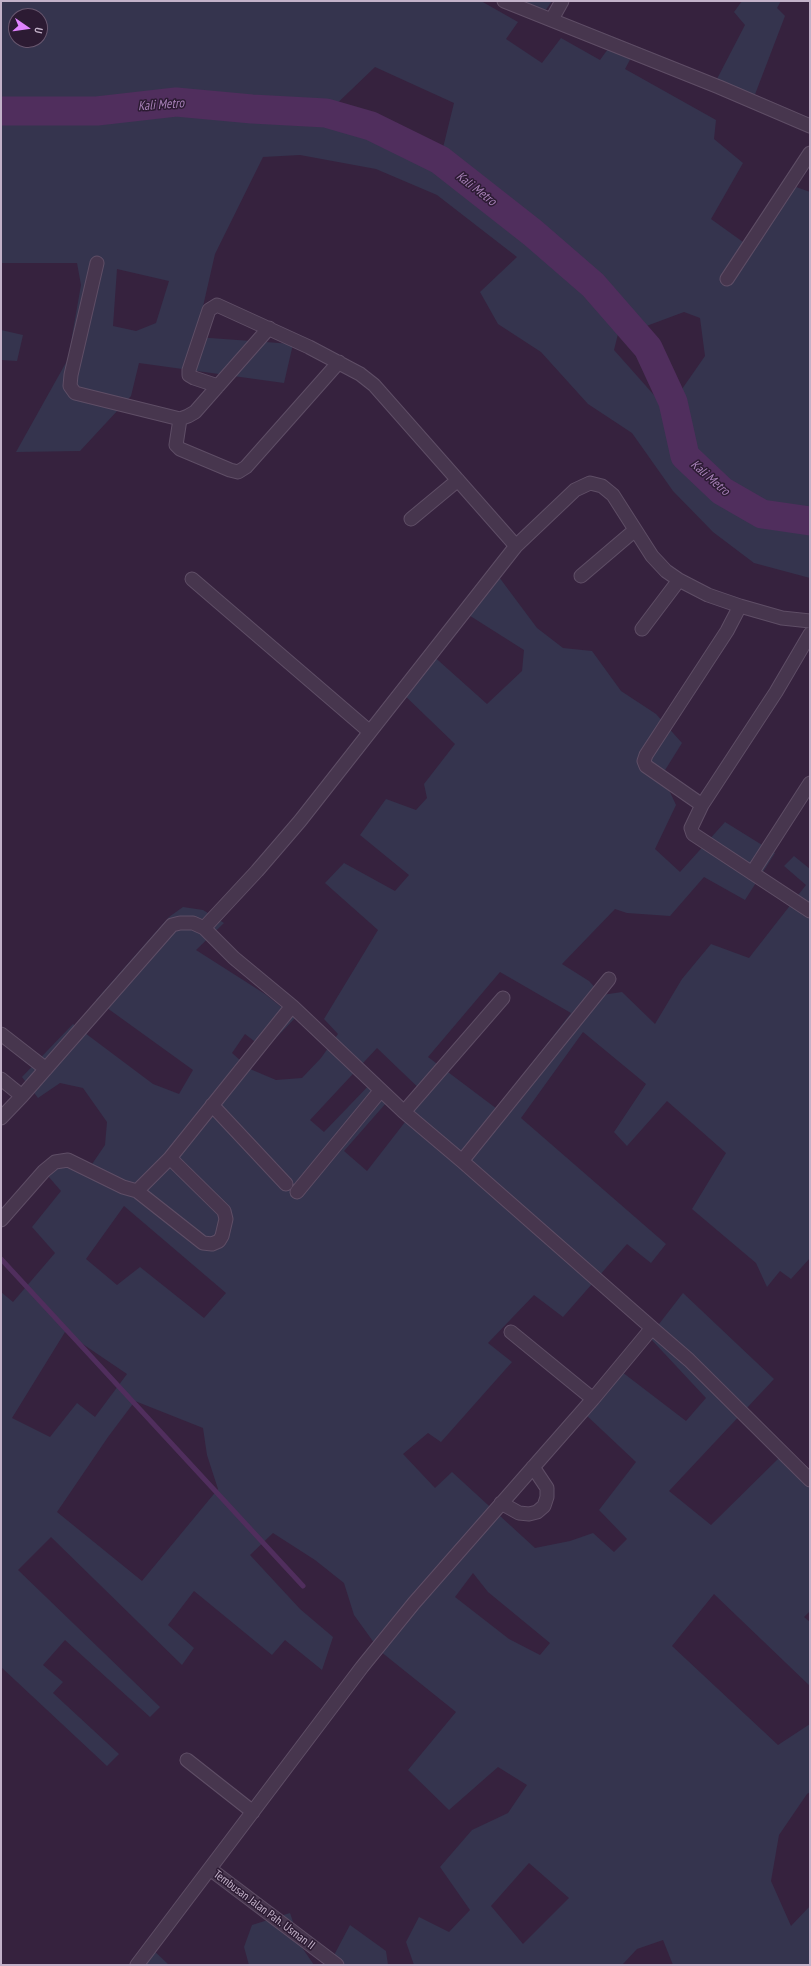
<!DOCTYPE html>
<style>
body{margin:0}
#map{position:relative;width:811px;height:1966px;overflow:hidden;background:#36223e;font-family:"PT Sans Narrow",sans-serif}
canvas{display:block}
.frame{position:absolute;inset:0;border:2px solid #c3b2c9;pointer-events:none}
.north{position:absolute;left:8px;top:8px;width:40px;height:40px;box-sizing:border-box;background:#2c1b33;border:1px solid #68576f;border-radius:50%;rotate:103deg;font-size:11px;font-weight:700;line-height:16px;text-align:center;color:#c3b2c9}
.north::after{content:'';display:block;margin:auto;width:14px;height:18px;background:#df83fd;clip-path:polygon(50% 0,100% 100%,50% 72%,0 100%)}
</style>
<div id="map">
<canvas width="811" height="1966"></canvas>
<div class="frame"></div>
<div class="north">U</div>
</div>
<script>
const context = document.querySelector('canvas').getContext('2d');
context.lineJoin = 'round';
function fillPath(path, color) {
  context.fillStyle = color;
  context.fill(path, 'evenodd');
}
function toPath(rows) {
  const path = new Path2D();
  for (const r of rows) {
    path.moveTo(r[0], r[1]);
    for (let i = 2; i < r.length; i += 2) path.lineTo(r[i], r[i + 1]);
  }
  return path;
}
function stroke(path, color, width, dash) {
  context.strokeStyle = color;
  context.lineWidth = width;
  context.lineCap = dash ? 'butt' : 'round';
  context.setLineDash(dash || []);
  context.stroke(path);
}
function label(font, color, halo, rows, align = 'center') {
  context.font = font + ' "PT Sans Narrow",sans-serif';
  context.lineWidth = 3;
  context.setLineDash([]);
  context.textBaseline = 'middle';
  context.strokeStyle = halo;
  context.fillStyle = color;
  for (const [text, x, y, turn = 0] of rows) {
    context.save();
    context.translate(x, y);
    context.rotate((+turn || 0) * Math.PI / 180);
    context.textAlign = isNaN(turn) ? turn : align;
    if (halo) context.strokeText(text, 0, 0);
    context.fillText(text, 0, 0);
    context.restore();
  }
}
fillPath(toPath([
 [1,1,481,1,518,22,506,39,542,63,561,38,600,60,613,42,633,54,625,69,716,120,714,139,743,163,711,219,743,242,785,183,810,192,810,578,754,563,713,532,673,491,632,433,588,404,541,352,498,324,480,292,517,257,437,195,376,169,300,155,263,157,215,254,196,337,293,344,284,383,139,363,131,396,80,451,16,452,68,359,81,285,77,263,1,263],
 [16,16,40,16,40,40,16,40],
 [375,67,454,103,440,160,371,126,327,113],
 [117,269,169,281,156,323,136,331,113,326],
 [684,312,700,318,705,356,673,402,677,421,614,350,622,318,633,331],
 [720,490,721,490,758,513,737,509],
 [510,1,552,1,538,21],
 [742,1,781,1,777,8,785,16,754,97,717,79,745,25,734,12],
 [1,330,23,335,17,361,1,360],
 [493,569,537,628,563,648,592,651,621,691,656,714,682,743,662,775,676,805,655,849,680,872,725,822,775,853,745,900,704,877,670,916,627,913,615,909,562,964,589,981,602,995,622,992,655,1024,682,979,711,944,749,958,806,885,784,866,794,856,810,869,810,1258,791,1279,780,1271,767,1287,756,1263,692,1209,726,1153,667,1101,627,1146,614,1132,646,1084,583,1032,521,1118,666,1244,651,1263,627,1244,563,1317,534,1295,488,1343,512,1362,441,1442,428,1433,403,1454,435,1488,452,1472,535,1548,570,1541,593,1533,614,1552,627,1539,599,1510,636,1462,585,1414,622,1372,686,1421,706,1398,649,1337,683,1293,774,1379,669,1491,711,1525,780,1457,810,1476,810,1611,804,1617,810,1622,810,1686,714,1594,672,1646,778,1745,810,1724,810,1792,807,1794,779,1835,771,1881,791,1926,810,1906,810,1965,673,1965,663,1940,637,1949,622,1965,414,1965,406,1942,419,1917,449,1932,470,1910,440,1867,472,1830,508,1813,527,1785,498,1767,449,1810,408,1770,456,1712,380,1651,354,1615,344,1583,315,1560,273,1533,250,1555,300,1609,333,1637,322,1670,285,1640,272,1655,194,1591,168,1625,194,1648,182,1665,51,1537,18,1570,160,1707,150,1717,65,1640,43,1665,63,1682,53,1693,119,1754,107,1766,1,1667,1,1292,13,1302,55,1253,32,1227,61,1191,48,1176,61,1157,86,1173,105,1145,107,1122,83,1088,60,1083,38,1098,22,1077,73,1024,153,1084,179,1094,193,1070,96,1000,169,917,183,907,203,910,224,923,196,950,265,994,295,1018,275,1039,258,1044,245,1034,232,1053,250,1069,276,1080,302,1078,321,1058,338,1034,324,1019,378,930,325,883,344,863,395,891,409,875,360,835,386,799,416,810,427,798,424,784,455,744,399,690,430,653,487,704,522,671,524,650,464,612],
 [500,972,571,1013,497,1109,428,1057],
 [377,1048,426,1095,367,1171,344,1151,394,1094,375,1079,324,1132,310,1120],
 [124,1206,226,1293,204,1318,140,1267,117,1285,86,1259],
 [65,1332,127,1374,95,1417,77,1403,50,1437,12,1418],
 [135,1401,203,1428,207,1455,218,1489,142,1581,57,1512,108,1437],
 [473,1573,488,1592,550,1643,540,1655,509,1639,455,1597],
 [529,1863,569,1898,523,1944,491,1906],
 [290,1913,301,1946,314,1965,249,1965,244,1947,252,1925],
 [350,1925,386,1951,388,1965,325,1965,332,1959],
 [151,1948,169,1965,138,1965]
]), '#35344e');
stroke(toPath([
 [1,1259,303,1586]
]), '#502e5d', 5);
stroke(toPath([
 [1,111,97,111,176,102,252,109,326,113,371,126,440,160,533,233,593,285,648,348,673,402,685,456,722,491,762,514,810,521]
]), '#502e5d', 29);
const minor = toPath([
 [504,1,719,87,810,126],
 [552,19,562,1],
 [97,263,71,375,70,386,75,393,172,417,180,419,188,416,195,412,269,328],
 [727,279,810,153],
 [218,386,194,378,189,375,189,370,209,310,217,305,309,347,360,374,374,385,516,546],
 [180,419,176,445,180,449,230,470,238,472,246,467,339,362],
 [411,519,458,480],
 [581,576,635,530],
 [192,579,370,732],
 [740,606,782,618,810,621],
 [642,629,679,580],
 [810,634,776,692,702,805,691,828,693,834,810,911],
 [752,873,810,783],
 [204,928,257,871,300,821,516,546,575,490,590,483,602,486,613,495,652,556,666,571,679,580,708,595,740,606,727,631,646,755,644,761,646,766,702,805],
 [1,1034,46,1069],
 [1,1079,22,1096],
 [212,1105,286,1184],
 [404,1112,503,998],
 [1,1118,22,1096,172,925,180,923,193,923,204,928,234,958,292,1006,404,1112,462,1161,652,1328],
 [462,1161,609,979],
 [137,1191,203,1243,212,1244,219,1241,222,1236,226,1219,224,1211,170,1158,292,1006],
 [297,1192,381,1090],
 [1,1220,44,1171,55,1162,68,1160,123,1187,137,1191,170,1158],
 [511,1332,593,1399],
 [501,1503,519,1513,529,1514,537,1512,544,1506,547,1497,547,1488,533,1467],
 [187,1760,253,1812],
 [210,1869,337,1965],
 [137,1965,362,1667,414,1603,593,1399,652,1328,689,1360,810,1480]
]);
stroke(minor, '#5f4e66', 15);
stroke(minor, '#47364e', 13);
label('12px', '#c3b2c9', '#2c1b33', [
 ["Tembusan Jalan Pah. Usman II",264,1910,37]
]);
label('italic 13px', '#a780b7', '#2c1b33', [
 ["Kali Metro",161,105,-4],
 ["Kali Metro",476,189,38],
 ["Kali Metro",710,478,41]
]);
</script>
